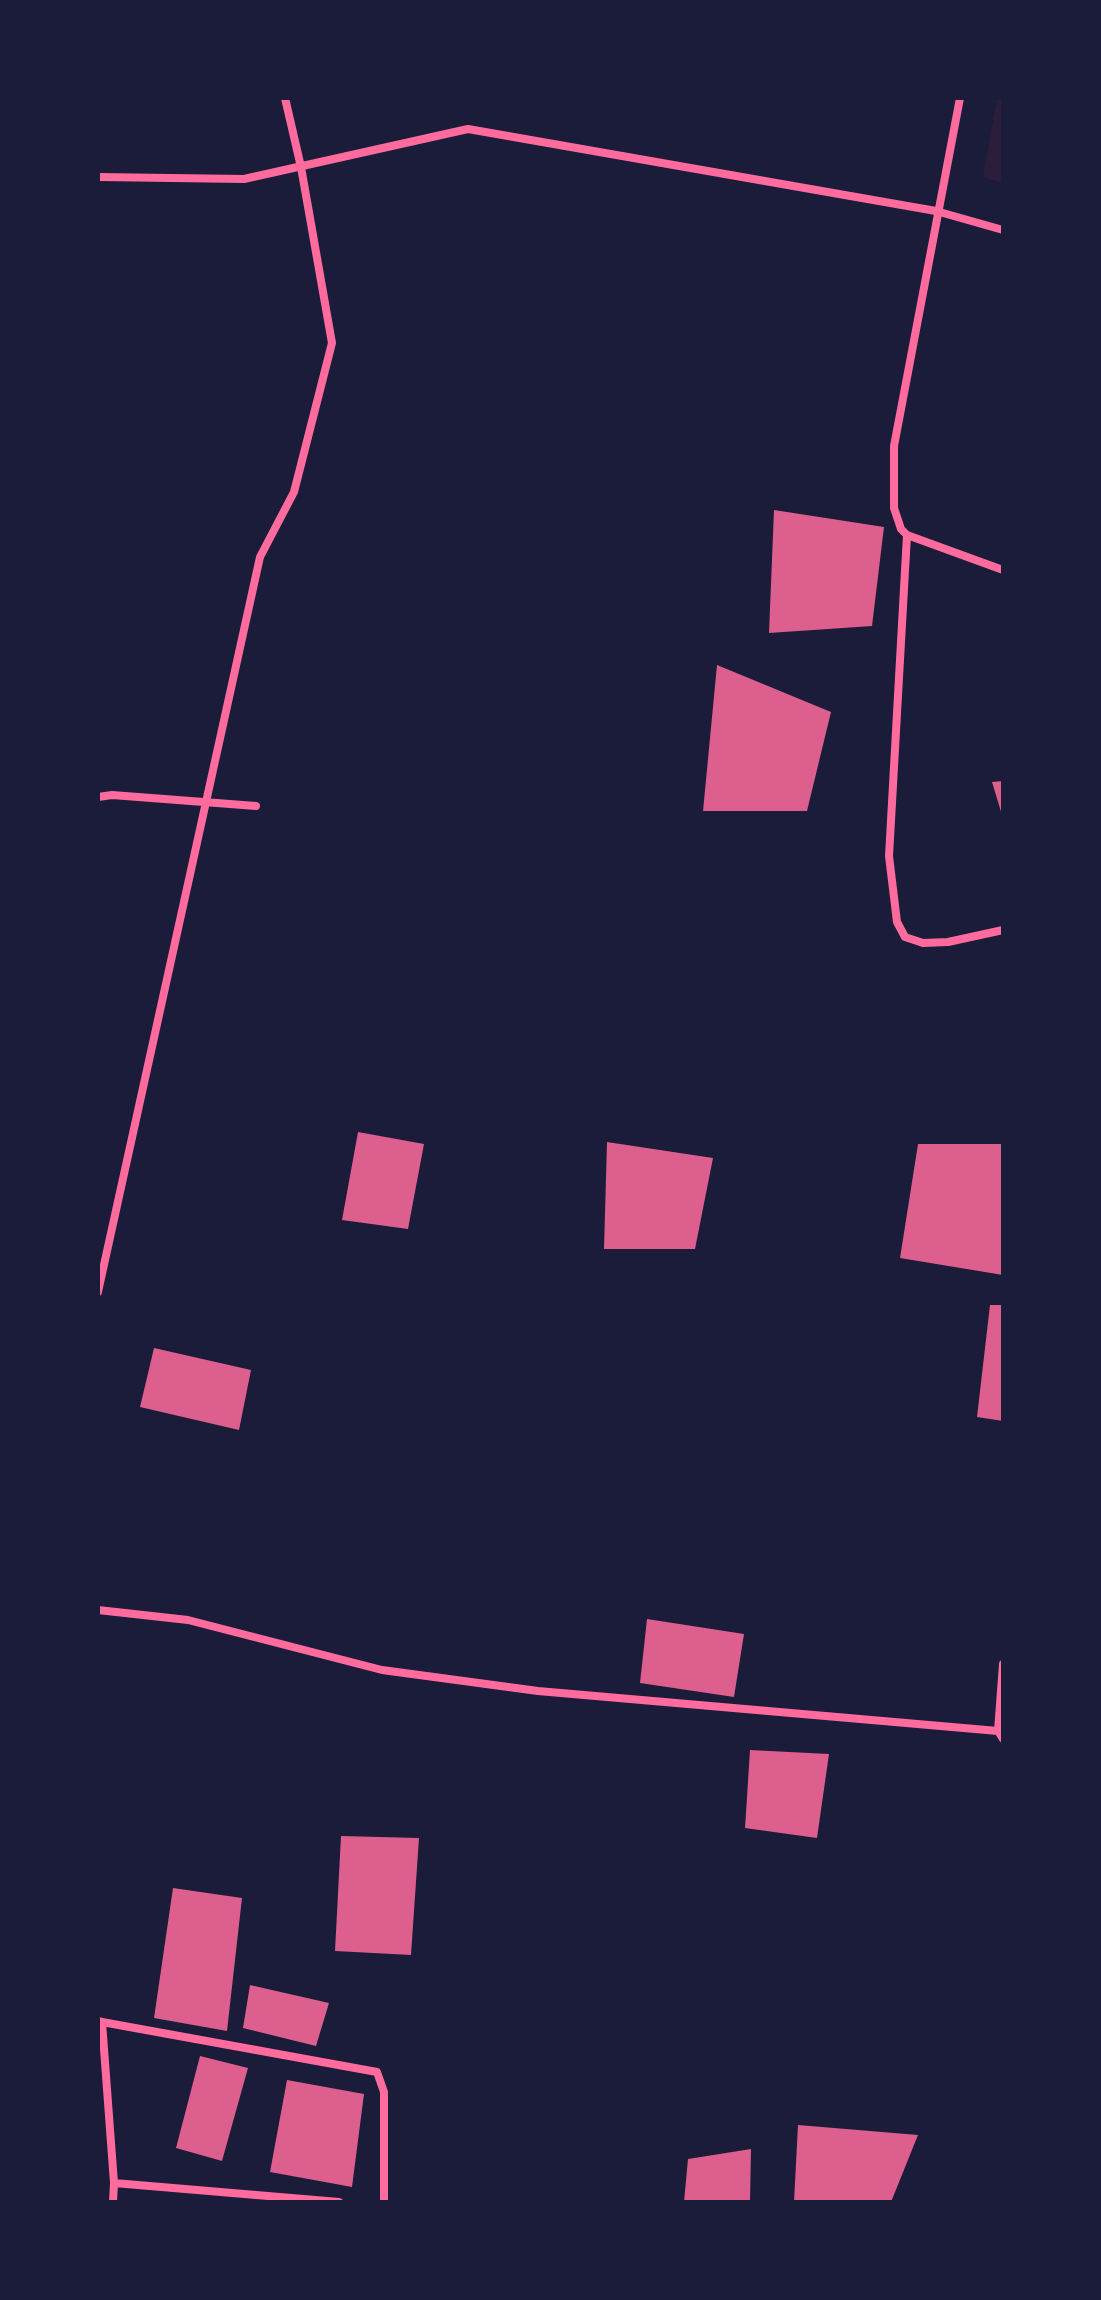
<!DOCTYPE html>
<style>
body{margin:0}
#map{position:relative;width:1101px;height:2300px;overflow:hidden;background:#1b1b3a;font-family:"Exo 2",sans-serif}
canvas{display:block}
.frame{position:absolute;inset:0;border:100px solid #1b1b3a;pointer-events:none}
</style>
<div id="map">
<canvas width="1101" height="2300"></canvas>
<div class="frame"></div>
</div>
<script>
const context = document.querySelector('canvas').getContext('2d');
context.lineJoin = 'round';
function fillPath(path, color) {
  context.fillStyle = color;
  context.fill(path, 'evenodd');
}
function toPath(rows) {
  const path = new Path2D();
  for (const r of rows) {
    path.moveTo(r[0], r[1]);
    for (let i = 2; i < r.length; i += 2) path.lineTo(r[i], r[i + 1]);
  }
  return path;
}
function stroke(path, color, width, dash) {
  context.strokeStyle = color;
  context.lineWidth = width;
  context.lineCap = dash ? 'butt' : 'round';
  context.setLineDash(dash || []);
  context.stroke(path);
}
fillPath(toPath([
 [997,98,1003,98,1003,183,983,177]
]), '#2a1e3b');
fillPath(toPath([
 [774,510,884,527,872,626,769,633],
 [717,665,831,712,807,811,703,811],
 [1003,781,1003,815,1002,815,992,782],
 [358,1132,424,1144,408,1229,342,1220],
 [607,1142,713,1158,695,1249,604,1249],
 [918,1144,1003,1144,1003,1275,900,1258],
 [990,1305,1003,1305,1003,1421,977,1417],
 [154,1348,251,1370,239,1430,140,1407],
 [647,1619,744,1634,734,1697,640,1683],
 [750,1750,829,1754,817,1838,745,1828],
 [341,1836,419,1838,411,1955,335,1951],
 [173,1888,242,1898,227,2031,154,2018],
 [250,1985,329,2003,316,2046,243,2028],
 [200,2056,248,2068,222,2161,176,2148],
 [287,2080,364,2094,352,2187,270,2172],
 [798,2125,918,2135,891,2202,794,2202],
 [751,2149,750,2202,684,2202,688,2159]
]), '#dd5f8e');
stroke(toPath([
 [960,98,894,446,894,508,901,529,907,535,1003,570],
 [98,177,244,179,468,129,936,211,1003,230],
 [907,535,889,856,897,922,905,937,923,943,948,942,1003,930],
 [98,797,112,795,256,806],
 [98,1292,260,557,294,492,332,343,301,167,285,98],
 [98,1610,188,1620,382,1670,538,1691,998,1731],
 [1003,1664,998,1731,1003,1739],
 [99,2021,102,2022,114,2183,339,2202],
 [102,2022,377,2072,384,2092,384,2202],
 [113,2202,114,2183]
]), '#ff6b9d', 8);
</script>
